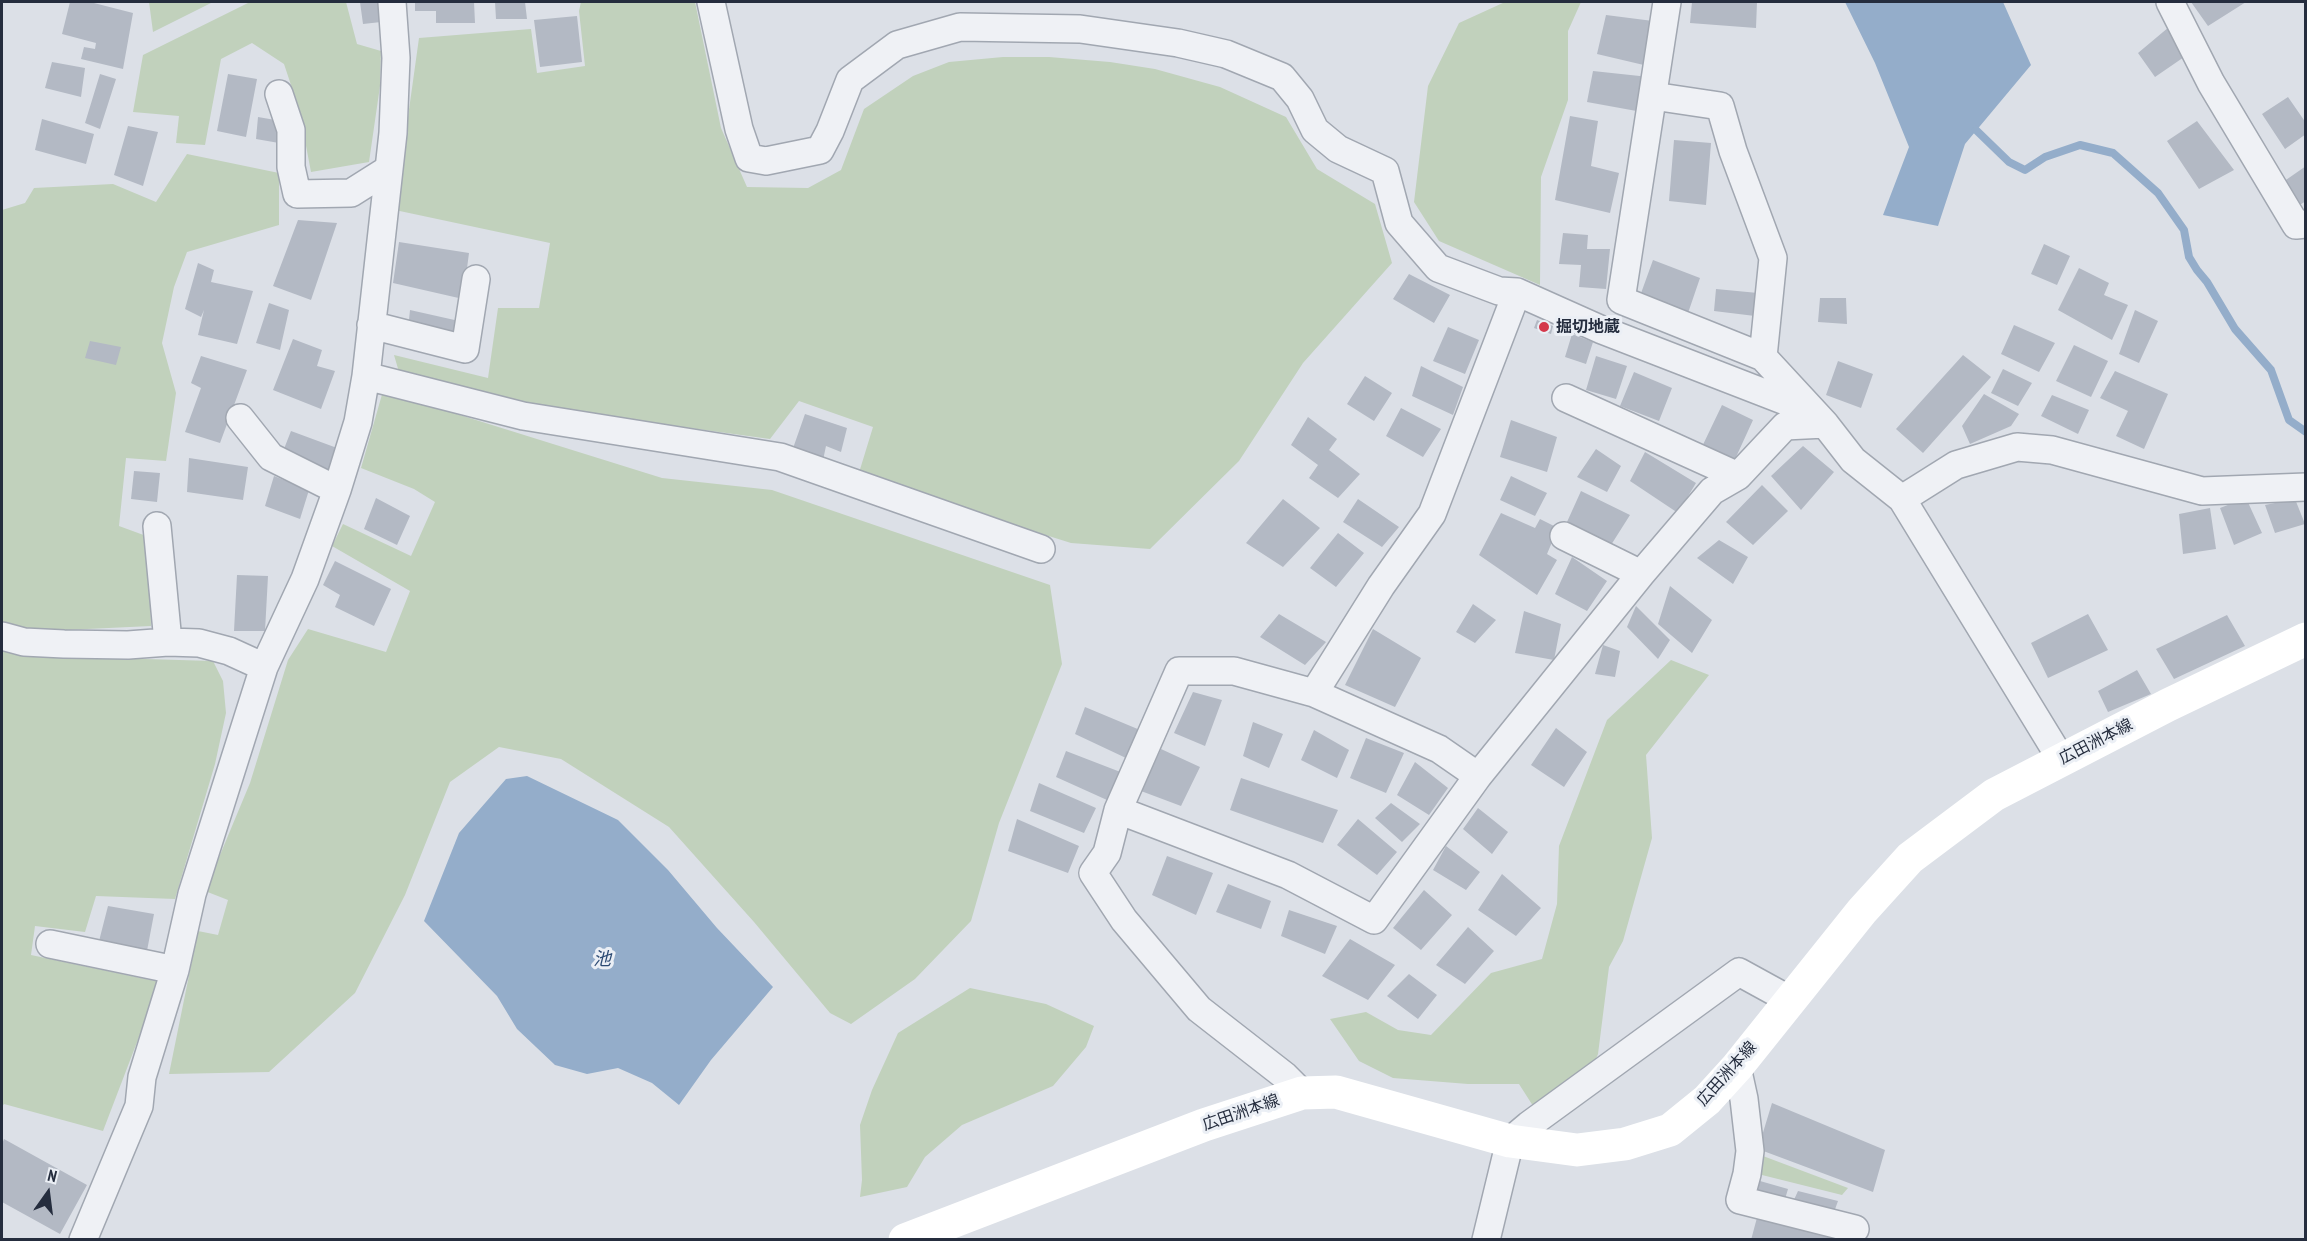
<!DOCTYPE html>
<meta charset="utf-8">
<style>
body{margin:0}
#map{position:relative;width:2307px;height:1241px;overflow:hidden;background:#dce0e7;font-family:"PT Sans Narrow",sans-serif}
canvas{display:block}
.frame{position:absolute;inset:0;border:3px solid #252d3e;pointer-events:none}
.north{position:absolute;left:18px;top:1163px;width:60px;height:60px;-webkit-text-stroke:4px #ebeff5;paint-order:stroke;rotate:14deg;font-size:16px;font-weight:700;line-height:24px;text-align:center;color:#252d3e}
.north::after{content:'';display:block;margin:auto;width:21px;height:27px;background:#252d3e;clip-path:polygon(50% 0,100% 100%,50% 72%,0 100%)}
</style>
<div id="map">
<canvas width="2307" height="1241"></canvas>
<div class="frame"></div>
<div class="north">N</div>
</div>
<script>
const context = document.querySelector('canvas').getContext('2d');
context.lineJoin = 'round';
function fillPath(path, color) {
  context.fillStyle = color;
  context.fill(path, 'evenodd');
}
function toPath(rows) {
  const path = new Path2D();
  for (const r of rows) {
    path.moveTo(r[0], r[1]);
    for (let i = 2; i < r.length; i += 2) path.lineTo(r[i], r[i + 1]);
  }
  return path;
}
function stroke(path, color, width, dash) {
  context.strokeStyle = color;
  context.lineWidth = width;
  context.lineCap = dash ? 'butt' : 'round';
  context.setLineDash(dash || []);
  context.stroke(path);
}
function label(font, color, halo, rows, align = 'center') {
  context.font = font + ' "PT Sans Narrow","Noto Sans JP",sans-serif';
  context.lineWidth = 6;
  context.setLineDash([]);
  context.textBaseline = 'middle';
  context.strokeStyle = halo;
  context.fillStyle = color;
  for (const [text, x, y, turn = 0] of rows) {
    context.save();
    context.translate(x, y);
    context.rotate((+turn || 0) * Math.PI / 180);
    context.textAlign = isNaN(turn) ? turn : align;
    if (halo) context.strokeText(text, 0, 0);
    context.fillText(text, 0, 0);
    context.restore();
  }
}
fillPath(toPath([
 [149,2,213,2,153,32],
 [250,2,346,2,357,44,381,51,380,86,369,162,311,172,299,109,284,64,252,43,221,59,205,145,176,143,179,116,133,112,143,55],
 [581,2,695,2,721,128,747,187,808,188,841,170,864,109,913,76,949,62,1003,57,1049,57,1110,62,1155,69,1220,87,1286,117,1317,169,1375,204,1392,263,1303,363,1239,461,1150,549,1071,543,858,476,873,427,799,401,770,439,516,404,399,372,394,355,488,378,498,308,539,308,550,243,395,210,419,38,531,29,537,73,585,66,579,11],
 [1505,2,1581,2,1568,31,1568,100,1541,177,1540,285,1439,241,1414,202,1428,86,1459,23],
 [187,154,279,173,279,225,187,252,174,287,162,343,176,393,166,461,126,458,119,526,149,537,151,626,45,631,2,623,2,210,25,203,34,188,113,184,156,202],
 [383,391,662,478,772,490,1050,585,1062,664,999,823,971,921,915,979,851,1024,830,1013,754,922,669,827,561,759,499,747,450,782,405,895,355,993,269,1072,169,1074,198,931,218,935,228,900,205,891,250,783,288,660,308,629,386,652,410,591,332,546,343,524,411,556,435,502,414,489,361,468],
 [2,646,43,656,213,661,223,681,226,713,215,764,175,899,96,896,85,932,35,926,31,955,160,982,103,1131,4,1104,2,1107],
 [1671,660,1709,675,1646,755,1652,838,1623,941,1609,967,1598,1054,1576,1104,1542,1120,1519,1084,1468,1084,1393,1078,1359,1061,1330,1019,1366,1012,1398,1030,1431,1035,1491,973,1542,959,1557,904,1559,846,1607,720],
 [970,988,1046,1004,1094,1026,1086,1047,1053,1086,962,1125,925,1157,907,1187,860,1197,862,1180,860,1125,872,1090,898,1033],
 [1763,1156,1848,1188,1842,1195,1758,1174]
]), '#c1d1bc');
fillPath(toPath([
 [1845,2,2003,2,2031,65,1965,144,1938,226,1883,215,1909,147,1875,63],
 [527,776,618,820,668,870,717,928,773,987,711,1060,679,1105,652,1083,618,1068,587,1074,555,1065,517,1029,497,996,424,921,459,833,506,779]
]), '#94adca');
stroke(toPath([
 [1976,130,2009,162,2025,170,2045,157,2080,145,2113,153,2158,193,2184,230,2189,257,2197,270,2207,282,2235,329,2271,370,2289,420,2306,432]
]), '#94adca', 8);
fillPath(toPath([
 [70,2,90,2,133,13,123,69,81,59,84,47,95,49,96,43,62,34],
 [360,2,378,2,381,22,363,24],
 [415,2,474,2,475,23,436,23,436,11,415,11],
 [495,2,525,2,527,19,496,19],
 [1692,2,1757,2,1756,28,1690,23],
 [2191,2,2246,2,2208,26],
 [1606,15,1653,21,1648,66,1597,54],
 [577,16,582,62,540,67,534,20],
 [2169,27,2187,55,2155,77,2138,53],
 [52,62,85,68,81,97,45,88],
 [1593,71,1649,77,1642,112,1587,102],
 [100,74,116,79,100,129,85,123],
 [228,74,257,79,246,137,217,131],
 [2288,97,2306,123,2306,134,2285,149,2262,114],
 [1570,116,1598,121,1591,166,1619,173,1610,213,1555,200],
 [258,117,281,121,279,143,256,139],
 [42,119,94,134,86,164,35,150],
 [2197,121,2234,170,2199,189,2167,141],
 [128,126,158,132,143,186,114,175],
 [1674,140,1711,143,1706,205,1669,201],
 [2306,166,2306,201,2298,206,2283,182],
 [298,220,337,223,311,300,273,286],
 [1563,233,1588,235,1587,249,1610,249,1606,289,1579,287,1581,265,1559,264],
 [399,242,469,253,463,299,393,283],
 [2044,244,2070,256,2057,285,2031,274],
 [1653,260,1700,278,1687,316,1640,296],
 [198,263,214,270,211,282,253,291,237,344,198,335,204,310,201,317,185,309],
 [2079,268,2109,283,2104,295,2128,305,2112,340,2058,310],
 [1409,274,1450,295,1434,323,1393,299],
 [1716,289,1758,293,1755,316,1714,311],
 [1820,298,1846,298,1847,324,1818,322],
 [269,303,289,310,280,350,256,343],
 [410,310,459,321,455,341,408,330],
 [2135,310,2158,321,2139,363,2119,354],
 [1537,320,1553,326,1551,334,1534,328],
 [2014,325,2055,343,2039,372,2001,354],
 [1448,327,1479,340,1465,374,1433,361],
 [1572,334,1593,342,1586,364,1565,357],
 [293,339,322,350,317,366,335,371,321,409,273,390],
 [90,341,121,347,116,365,85,358],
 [2074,345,2108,361,2091,397,2056,381],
 [1963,355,1991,377,1923,453,1896,429],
 [201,356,247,370,220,443,185,432,201,388,191,383],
 [1596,356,1627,366,1616,399,1586,390],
 [1838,361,1873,374,1861,408,1826,395],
 [1421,366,1463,387,1453,415,1412,396],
 [2003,369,2032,383,2018,406,1991,393],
 [2115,371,2168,394,2144,449,2116,436,2128,411,2100,398],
 [1634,372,1672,388,1659,421,1620,406],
 [1365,376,1392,393,1374,421,1347,404],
 [1984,394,2019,414,2011,426,1970,444,1962,426],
 [2052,395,2089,410,2078,434,2041,416],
 [1722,405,1753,420,1731,468,1699,453],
 [1401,408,1441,429,1423,457,1386,436],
 [805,414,847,428,841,452,826,446,822,465,791,454],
 [1308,417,1337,439,1329,450,1360,474,1338,498,1309,478,1318,465,1291,445],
 [1511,420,1557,437,1547,472,1500,457],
 [291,431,337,448,330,472,282,454],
 [1803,446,1834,472,1801,510,1771,476],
 [1596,449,1621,466,1607,492,1577,477],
 [1645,452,1696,483,1678,513,1630,481],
 [189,458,248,467,243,500,187,492],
 [134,471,160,473,157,502,131,499],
 [274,476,309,490,300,519,265,506],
 [1511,476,1547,493,1535,516,1500,500],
 [1762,485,1788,511,1753,545,1726,522],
 [1581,491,1630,515,1611,545,1567,522],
 [376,498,410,516,397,545,364,529],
 [2246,498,2262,533,2234,545,2220,508],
 [1283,499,1320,528,1283,567,1246,543],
 [1358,499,1399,527,1382,547,1343,522],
 [2295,499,2305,524,2275,533,2265,505],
 [2210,508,2216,549,2183,554,2179,514],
 [1501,513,1535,528,1540,519,1558,528,1547,554,1557,560,1537,595,1479,555],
 [1338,533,1364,553,1336,587,1310,568],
 [1719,540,1748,557,1733,584,1697,558],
 [1572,557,1607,581,1587,611,1555,594],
 [335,561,391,589,374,626,335,607,340,595,323,585],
 [237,575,268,576,265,631,234,631],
 [1670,586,1712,620,1692,653,1658,624],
 [1473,604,1496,620,1475,643,1456,632],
 [1636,606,1670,640,1658,659,1627,627],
 [1524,611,1561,624,1554,660,1515,653],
 [1279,614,1326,642,1305,665,1260,637],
 [2088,614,2108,650,2048,678,2031,643],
 [2227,615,2245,646,2174,679,2156,649],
 [1373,629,1421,658,1395,707,1345,685],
 [1603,645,1620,651,1615,677,1595,674],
 [2137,670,2151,694,2108,712,2098,691],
 [1193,692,1222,700,1205,746,1174,733],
 [1085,707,1140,730,1126,758,1075,734],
 [1253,722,1283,734,1269,768,1243,756],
 [1556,728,1587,752,1564,787,1531,765],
 [1314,730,1349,750,1337,778,1301,760],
 [1366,738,1404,753,1386,793,1350,778],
 [1161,749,1200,767,1181,806,1141,791],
 [1066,751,1123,773,1107,800,1056,777],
 [1415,762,1448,788,1429,815,1397,795],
 [1241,778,1338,810,1323,843,1230,810],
 [1039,783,1096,808,1084,833,1030,811],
 [1391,803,1420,824,1402,842,1375,818],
 [1478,808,1508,832,1492,854,1463,829],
 [1017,819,1079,846,1068,873,1008,851],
 [1358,819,1397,852,1377,875,1337,845],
 [1446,846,1480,872,1466,890,1433,870],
 [1167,856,1213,873,1196,915,1152,895],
 [1502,874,1541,908,1516,936,1478,910],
 [1228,884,1271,901,1261,929,1216,912],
 [1424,890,1452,915,1421,950,1393,928],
 [108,906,154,914,146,956,98,945],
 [1289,910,1337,926,1325,954,1281,936],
 [1468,927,1494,951,1465,984,1436,965],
 [1350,939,1395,965,1368,1000,1322,976],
 [1409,974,1437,995,1418,1019,1387,996],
 [1772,1103,1885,1150,1873,1192,1758,1149],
 [4,1139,87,1185,60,1234,2,1202,2,1144],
 [1760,1181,1788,1189,1785,1199,1757,1193],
 [1798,1191,1838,1201,1834,1212,1793,1202],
 [1758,1214,1838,1236,1837,1240,1751,1240]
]), '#b3b9c4');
const minor = toPath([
 [711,2,739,129,749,158,766,161,820,150,830,131,850,80,897,45,960,27,1080,29,1178,43,1226,54,1282,77,1300,99,1315,130,1338,149,1385,171,1399,223,1438,268,1499,291,1517,292,1602,330,1793,404,1825,424],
 [1667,2,1621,300,1763,357,1825,424,1853,460,1902,499,2061,759],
 [2170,2,2211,83,2296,225,2306,224],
 [279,94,291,130,291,167,297,194,351,193,389,169],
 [1653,96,1720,106,1733,151,1773,258,1763,357],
 [371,325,465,349,476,279],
 [366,376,523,416,780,457,1041,549],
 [1566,398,1738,476],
 [240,418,271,457,337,490],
 [1902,499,1956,465,2017,447,2052,450,2202,491,2306,487],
 [157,526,168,642],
 [1564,536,1641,574],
 [2,636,24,642,64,644,128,645,168,642,199,643,229,651,264,667],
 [1314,693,1381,586,1432,514,1517,292],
 [1118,810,1179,671,1234,671,1314,693,1439,749,1478,776],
 [50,944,175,970],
 [1737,1067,1744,1099,1750,1151,1747,1174,1740,1200,1855,1229],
 [1302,1093,1285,1076,1199,1009,1124,920,1093,873,1107,853,1118,810,1288,875,1374,920,1478,776,1641,574,1712,491,1738,476,1785,426,1825,424],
 [83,1240,139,1106,142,1077,175,970,192,894,264,667,305,579,337,490,358,422,366,376,393,133,396,58,392,2],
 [1486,1240,1510,1141,1529,1125,1739,972,1790,1000]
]);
stroke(minor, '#a1a7b1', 30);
stroke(minor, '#eff1f5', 27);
stroke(toPath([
 [905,1240,1204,1125,1302,1093,1336,1092,1510,1141,1577,1150,1625,1144,1670,1130,1707,1100,1737,1067,1862,911,1910,858,1994,795,2168,705,2306,639]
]), '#fff', 33);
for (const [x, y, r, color] of [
 [1544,327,6,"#d4384b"]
]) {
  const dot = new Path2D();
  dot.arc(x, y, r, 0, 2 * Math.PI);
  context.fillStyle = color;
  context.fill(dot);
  stroke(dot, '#ebeff5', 2);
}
label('bold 16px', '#252d3e', '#ebeff5', [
 ["掘切地蔵",1556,327]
], 'left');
label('16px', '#252d3e', '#ebeff5', [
 ["広田洲本線",2096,742,-27],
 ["広田洲本線",1727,1074,-48],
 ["広田洲本線",1241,1113,-19]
]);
label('italic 18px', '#2d4b74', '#ebeff5', [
 ["池",602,960]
]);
</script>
